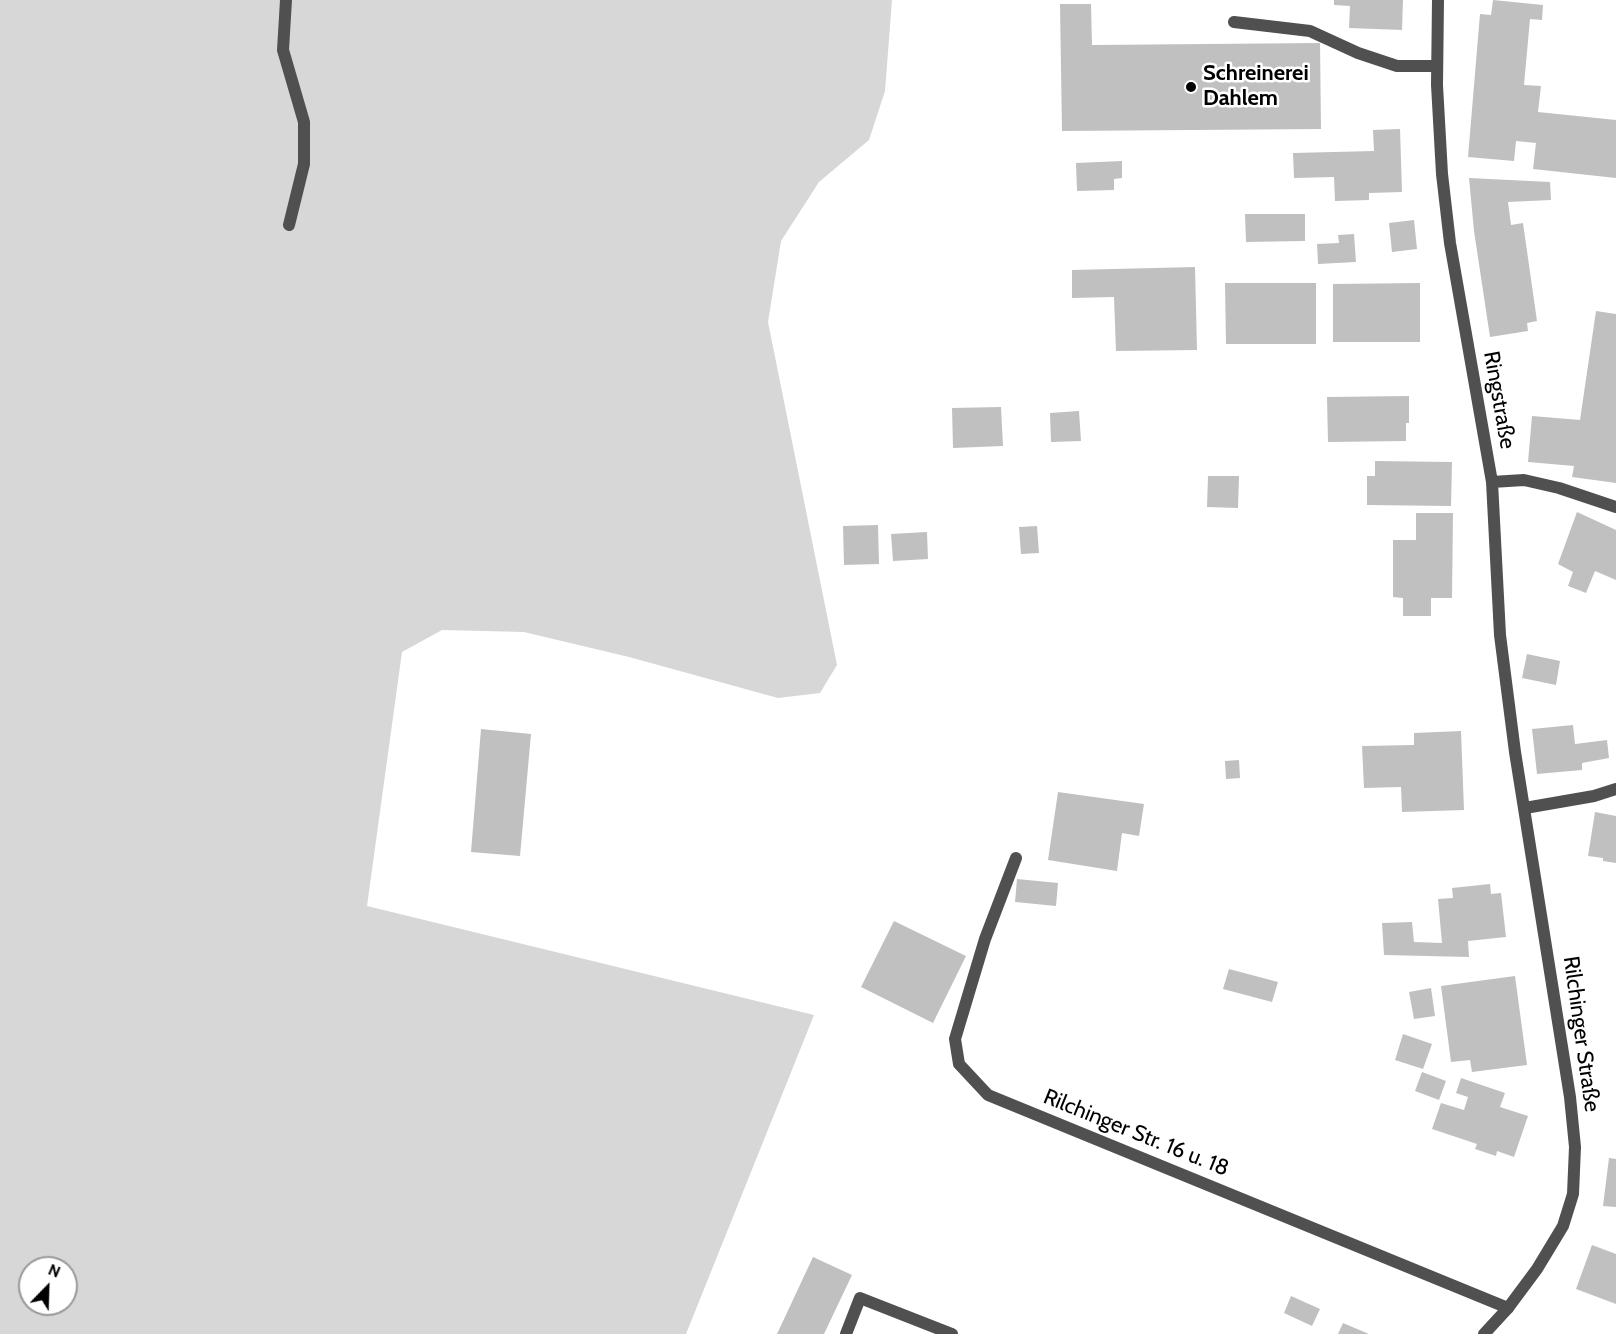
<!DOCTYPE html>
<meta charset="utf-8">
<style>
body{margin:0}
#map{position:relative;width:1616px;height:1334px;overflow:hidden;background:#fff;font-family:Cabin,sans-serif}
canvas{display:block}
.north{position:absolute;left:18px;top:1256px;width:60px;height:60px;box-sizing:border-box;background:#fff;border:2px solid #999;border-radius:50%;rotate:23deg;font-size:16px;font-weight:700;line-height:24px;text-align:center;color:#000}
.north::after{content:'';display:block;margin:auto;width:21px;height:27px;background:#000;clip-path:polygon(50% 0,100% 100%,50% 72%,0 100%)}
</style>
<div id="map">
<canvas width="1616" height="1334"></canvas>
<div class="north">N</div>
</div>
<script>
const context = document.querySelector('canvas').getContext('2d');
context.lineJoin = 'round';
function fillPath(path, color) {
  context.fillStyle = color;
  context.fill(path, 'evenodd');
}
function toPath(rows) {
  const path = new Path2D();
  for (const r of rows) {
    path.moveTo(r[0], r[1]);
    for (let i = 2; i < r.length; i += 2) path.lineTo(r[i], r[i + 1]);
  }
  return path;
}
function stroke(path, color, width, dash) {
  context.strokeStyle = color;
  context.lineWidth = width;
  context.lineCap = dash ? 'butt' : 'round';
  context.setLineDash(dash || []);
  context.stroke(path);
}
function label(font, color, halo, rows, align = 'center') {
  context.font = font + ' Cabin,sans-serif';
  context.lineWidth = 5;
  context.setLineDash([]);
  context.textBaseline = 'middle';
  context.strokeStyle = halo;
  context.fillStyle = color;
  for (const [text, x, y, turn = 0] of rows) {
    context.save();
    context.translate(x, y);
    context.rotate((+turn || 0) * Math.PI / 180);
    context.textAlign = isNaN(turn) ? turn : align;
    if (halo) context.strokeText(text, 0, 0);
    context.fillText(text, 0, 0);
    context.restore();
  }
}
fillPath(toPath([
 [0,0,892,0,885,91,869,140,819,182,781,241,768,322,837,665,820,693,778,698,629,657,524,632,442,630,402,652,367,906,814,1015,686,1334,0,1334],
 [30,1268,66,1268,66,1304,30,1304]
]), '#d7d7d7');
fillPath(toPath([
 [1334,0,1403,0,1402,30,1349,28,1350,6,1334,5],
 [1493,0,1543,5,1542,20,1530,19,1524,85,1541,86,1538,112,1616,120,1616,178,1533,169,1536,143,1516,141,1514,161,1468,157,1480,14,1491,15],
 [1060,4,1091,4,1092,45,1320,43,1321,129,1062,131],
 [1400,129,1402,192,1369,193,1369,200,1335,201,1334,177,1294,178,1293,153,1374,151,1373,130],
 [1122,161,1122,178,1114,179,1114,190,1077,191,1076,163],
 [1469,178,1550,182,1551,200,1508,202,1511,225,1523,223,1537,321,1527,323,1528,331,1490,337,1474,231],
 [1245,214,1305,214,1305,241,1246,242],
 [1414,220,1417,249,1392,252,1389,223],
 [1354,234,1356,262,1318,264,1317,244,1339,243,1338,235],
 [1195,267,1197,350,1116,351,1114,297,1072,298,1072,270],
 [1225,283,1316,283,1316,344,1226,344],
 [1420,283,1420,342,1333,342,1333,284],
 [1596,311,1616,314,1616,483,1572,477,1574,466,1528,462,1532,416,1580,420],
 [1409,396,1409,423,1406,423,1406,441,1328,442,1327,397],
 [1001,407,1003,446,953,448,952,408],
 [1079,411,1081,441,1051,442,1050,413],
 [1375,461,1452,462,1451,506,1367,505,1367,476,1375,476],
 [1208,476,1239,476,1238,508,1207,507],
 [1577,512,1616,530,1616,580,1595,571,1586,593,1568,586,1573,572,1558,564],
 [1416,513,1453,513,1452,598,1431,598,1431,616,1403,616,1403,598,1393,597,1393,540,1416,540],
 [878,525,879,564,844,565,843,526],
 [1037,526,1039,553,1021,554,1019,527],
 [927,532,928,559,893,561,891,534],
 [1527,654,1560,661,1556,685,1522,678],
 [1573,725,1575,744,1607,740,1609,758,1582,763,1582,770,1537,774,1532,729],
 [481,729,531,734,520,856,471,852],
 [1461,731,1464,810,1402,812,1401,787,1364,788,1362,746,1414,745,1414,733],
 [1239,760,1240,778,1226,779,1225,761],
 [1058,792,1144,804,1139,836,1122,833,1117,871,1048,860],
 [1595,812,1616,816,1616,863,1603,861,1603,858,1588,856],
 [1017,879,1058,883,1056,906,1015,902],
 [1490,884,1491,894,1501,893,1506,937,1468,941,1469,957,1384,955,1382,923,1412,922,1414,942,1442,943,1438,899,1453,898,1452,888],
 [894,921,966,956,933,1023,861,987],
 [1229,969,1278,982,1272,1002,1223,989],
 [1515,976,1527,1065,1472,1072,1470,1060,1451,1062,1441,986],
 [1431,988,1435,1016,1414,1019,1409,992],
 [1403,1034,1432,1044,1423,1069,1395,1060],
 [1422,1072,1446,1081,1439,1100,1415,1091],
 [1461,1078,1505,1093,1500,1107,1528,1116,1514,1157,1497,1151,1496,1156,1475,1149,1477,1144,1432,1129,1441,1103,1464,1110,1468,1097,1456,1093],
 [1609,1158,1616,1159,1616,1207,1603,1206],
 [1592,1245,1616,1254,1616,1304,1576,1289],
 [813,1257,852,1275,824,1334,777,1334],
 [1291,1296,1320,1309,1312,1326,1284,1313],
 [1343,1323,1369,1334,1338,1334]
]), '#c0c0c0');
stroke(toPath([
 [286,0,283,50,304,122,304,164,289,225],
 [1234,22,1310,31,1358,53,1397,66,1437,66],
 [1016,858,985,939,955,1039,959,1064,988,1095,1508,1308],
 [846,1334,860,1298,952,1334]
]), '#505050', 12);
stroke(toPath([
 [1438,0,1437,85,1442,174,1450,243,1492,482,1500,635,1515,752,1570,1097,1575,1147,1573,1194,1563,1226,1537,1269,1508,1308,1484,1334],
 [1492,482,1524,480,1559,488,1616,507],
 [1525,808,1594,796,1616,789]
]), '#505050', 12);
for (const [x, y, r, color] of [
 [1191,87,6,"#000"]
]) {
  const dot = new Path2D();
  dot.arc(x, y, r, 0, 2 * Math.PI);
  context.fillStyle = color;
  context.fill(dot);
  stroke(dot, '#fff', 2);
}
label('bold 22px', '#000', '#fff', [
 ["Schreinerei",1203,74],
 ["Dahlem",1203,99]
], 'left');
label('22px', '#000', '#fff', [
 ["Ringstraße",1499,400,80],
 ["Rilchinger Straße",1581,1034,82],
 ["Rilchinger Str. 16 u. 18",1136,1133,22]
]);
</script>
